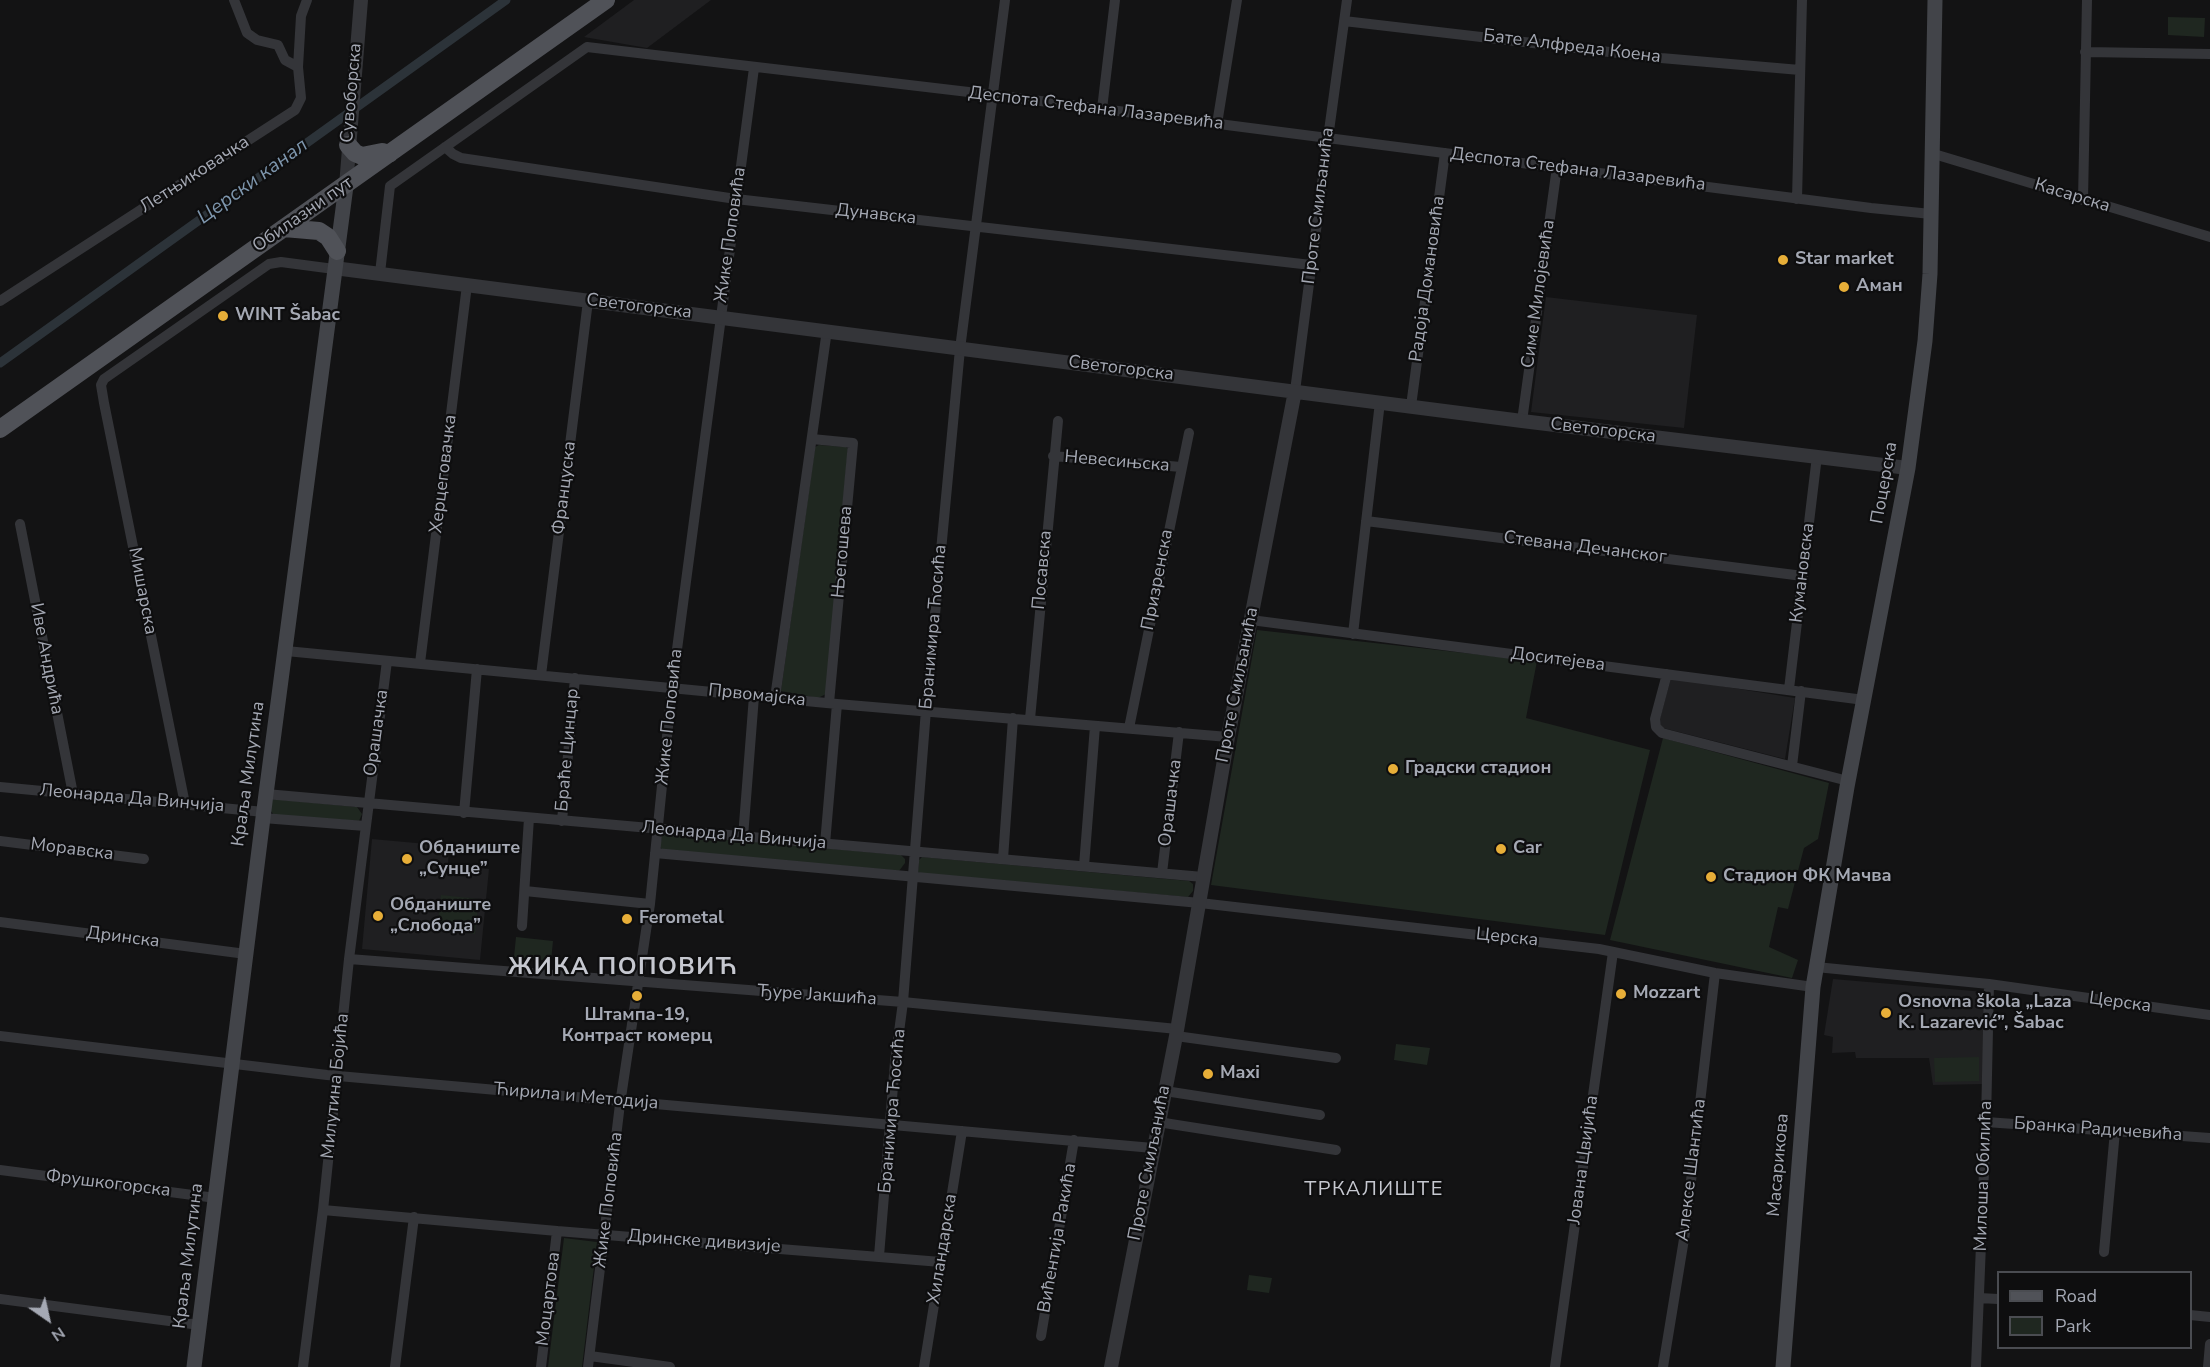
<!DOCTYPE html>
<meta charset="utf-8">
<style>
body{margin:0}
#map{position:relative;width:2210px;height:1367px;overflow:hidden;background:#131314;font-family:"Nunito Sans",sans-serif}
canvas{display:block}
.legend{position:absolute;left:1997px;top:1271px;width:195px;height:78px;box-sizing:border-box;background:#0e0e0f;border:2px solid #4a4c51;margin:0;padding:8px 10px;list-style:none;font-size:18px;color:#a5a9b4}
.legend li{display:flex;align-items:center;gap:12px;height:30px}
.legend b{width:30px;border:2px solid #4a4c51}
.north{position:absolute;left:18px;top:1289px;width:60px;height:60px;-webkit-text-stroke:4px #0e0e0f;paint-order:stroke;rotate:146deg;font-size:16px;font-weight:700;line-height:24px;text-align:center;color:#a5a9b4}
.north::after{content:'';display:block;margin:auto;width:21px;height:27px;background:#a5a9b4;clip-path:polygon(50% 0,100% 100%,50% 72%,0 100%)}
</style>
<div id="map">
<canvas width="2210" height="1367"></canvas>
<ul class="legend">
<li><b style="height:8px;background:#505258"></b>Road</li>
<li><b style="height:16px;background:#1f2720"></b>Park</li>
</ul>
<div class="north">N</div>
</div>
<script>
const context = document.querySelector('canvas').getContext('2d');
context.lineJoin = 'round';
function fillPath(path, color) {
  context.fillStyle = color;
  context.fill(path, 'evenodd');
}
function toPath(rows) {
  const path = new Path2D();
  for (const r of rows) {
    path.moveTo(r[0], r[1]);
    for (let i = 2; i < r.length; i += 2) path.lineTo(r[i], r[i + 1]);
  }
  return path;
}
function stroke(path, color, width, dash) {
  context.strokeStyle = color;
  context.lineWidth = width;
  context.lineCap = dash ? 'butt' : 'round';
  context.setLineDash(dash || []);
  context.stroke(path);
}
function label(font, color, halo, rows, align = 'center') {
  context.font = font + ' "Nunito Sans",sans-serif';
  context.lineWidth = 4.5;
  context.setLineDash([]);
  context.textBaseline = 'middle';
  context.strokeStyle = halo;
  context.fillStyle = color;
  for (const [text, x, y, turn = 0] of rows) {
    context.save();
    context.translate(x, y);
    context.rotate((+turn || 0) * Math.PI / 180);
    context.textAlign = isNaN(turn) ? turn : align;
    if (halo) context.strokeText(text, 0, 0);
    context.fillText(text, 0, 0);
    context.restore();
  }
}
fillPath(toPath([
 [634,0,711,0,647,48,584,37],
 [1546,297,1697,315,1684,428,1531,412],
 [1671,678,1795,698,1785,759,1663,728,1659,722],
 [372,839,449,846,448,865,489,869,480,960,362,949],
 [1833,979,1985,992,1985,1084,1933,1085,1929,1058,1856,1058,1855,1052,1832,1053,1833,1037,1824,1035]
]), '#1f1f21');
fillPath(toPath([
 [2168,17,2205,18,2204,37,2168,35],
 [819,445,846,447,848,449,826,694,818,698,781,691,815,447],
 [1257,630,1537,661,1526,718,1650,750,1605,935,1211,885],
 [1663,738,1829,783,1818,839,1804,848,1788,909,1778,907,1769,947,1798,960,1792,978,1610,940],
 [273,799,357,807,362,814,359,821,274,815,270,810,270,802],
 [666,834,901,855,905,859,905,863,899,871,663,850,660,847,662,836],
 [922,857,1189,881,1193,884,1193,891,1188,897,923,874,918,872,919,860],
 [441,895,479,899,475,934,437,930],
 [516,937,553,941,551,961,514,957],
 [1396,1044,1430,1048,1427,1065,1394,1060],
 [1979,1057,1979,1081,1935,1082,1934,1058],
 [564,1238,597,1242,582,1367,548,1367],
 [1249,1275,1272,1278,1269,1293,1247,1290]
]), '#1f2720');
stroke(toPath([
 [0,363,506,0]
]), '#2c3339', 9);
stroke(toPath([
 [234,0,247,33,257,40,278,45,285,60,298,67],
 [1344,21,1661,58,1800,70],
 [2085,52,2210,54],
 [1102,109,1115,0],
 [1217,124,1237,0],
 [445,147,453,154,461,158,736,199,1311,265],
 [1934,154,2210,237],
 [1797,199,1802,0],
 [2083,200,2087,0],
 [380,273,390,186,587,47,994,95,1871,208,1931,214],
 [0,301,295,110,301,98,298,67,301,16,307,0],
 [104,379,101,385,104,403,185,804],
 [104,379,269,264,281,262,334,269],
 [1295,391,1328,138,1347,0],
 [1411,406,1445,153],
 [1522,421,1557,167],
 [812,439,853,443,829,703],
 [1053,456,1181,467],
 [1366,521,1803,576],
 [20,524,73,794],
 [1251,620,1864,700],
 [1353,634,1380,402],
 [286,651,837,704,1228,737],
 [420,663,467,285],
 [1667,674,1655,719,1656,727,1662,733,1848,781],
 [541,675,588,301],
 [1789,689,1817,456],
 [775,698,827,330],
 [1030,719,1058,421],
 [1129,728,1189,433],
 [1792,766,1801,691],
 [0,787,264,812],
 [266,794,1203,877],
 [464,813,477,669],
 [263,818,365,826],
 [562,821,575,678],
 [743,837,754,696],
 [0,841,144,859],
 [825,844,837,704],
 [655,853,1200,903,1599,949,1715,973,1813,987],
 [1003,859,1013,718],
 [1084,866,1095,726],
 [1162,873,1179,732],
 [525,891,650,904],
 [0,922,246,954],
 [522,926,529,818],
 [349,959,903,1002,1177,1029],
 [1816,967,1989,984,2210,1015],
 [0,1036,327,1075,1153,1148],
 [1176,1036,1336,1058],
 [1165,1091,1320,1115],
 [1158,1122,1336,1150],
 [1986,1122,2210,1138],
 [0,1170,216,1198],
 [323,1210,557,1231,941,1262],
 [2104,1252,2115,1131],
 [879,1256,895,1062,903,1002,926,710,960,349,1005,0],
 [1979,1298,1998,1299],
 [0,1299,200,1325],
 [2190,1315,2210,1317],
 [1041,1336,1074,1140],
 [590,1356,670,1367],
 [303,1367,323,1210,349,959,387,661],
 [395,1367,414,1217],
 [541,1367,557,1231],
 [588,1367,620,1104,650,904,672,687,754,68],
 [924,1367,962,1131],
 [1555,1367,1613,952],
 [1663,1367,1685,1233,1715,973],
 [1976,1367,1986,1122,1989,984],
 [2208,1367,2210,1344]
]), '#343539', 10);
stroke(toPath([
 [346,186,361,0],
 [334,268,1522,421,1908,468],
 [1111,1367,1176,1036,1228,737,1295,391]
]), '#343539', 14);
stroke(toPath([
 [194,1367,266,794,346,186],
 [1783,1367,1813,987,1847,787,1908,468,1925,341,1930,274,1935,0]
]), '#424449', 15);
stroke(toPath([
 [348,145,355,153,362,156,382,152,389,154],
 [284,228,319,231,328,237,337,251],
 [0,429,606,0]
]), '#505258', 18);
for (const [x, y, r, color] of [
 [1783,260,6,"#e7ae38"],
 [1844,287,6,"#e7ae38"],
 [223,316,6,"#e7ae38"],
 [1393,769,6,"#e7ae38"],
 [1501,849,6,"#e7ae38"],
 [407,859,6,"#e7ae38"],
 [1711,877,6,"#e7ae38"],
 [378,916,6,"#e7ae38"],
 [627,919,6,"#e7ae38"],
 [1621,994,6,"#e7ae38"],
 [637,996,6,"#e7ae38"],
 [1886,1013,6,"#e7ae38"],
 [1208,1074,6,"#e7ae38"]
]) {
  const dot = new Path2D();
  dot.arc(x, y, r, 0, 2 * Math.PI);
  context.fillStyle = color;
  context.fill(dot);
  stroke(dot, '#0e0e0f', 2);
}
label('18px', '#a5a9b4', '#0e0e0f', [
 ["Бате Алфреда Коена",1572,47,7],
 ["Сувоборска",352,93,-85],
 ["Деспота Стефана Лазаревића",1096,109,7],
 ["Деспота Стефана Лазаревића",1578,170,7],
 ["Летњиковачка",195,175,-33],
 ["Касарска",2072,196,17],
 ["Проте Смиљанића",1319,206,-83],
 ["Обилазни пут",303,215,-35],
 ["Дунавска",876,215,6],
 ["Жике Поповића",731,235,-82],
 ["Радоја Домановића",1428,279,-82],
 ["Симе Милојевића",1539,294,-82],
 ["Светогорска",639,307,7],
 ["Светогорска",1121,369,7],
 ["Светогорска",1603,431,7],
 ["Невесињска",1117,462,5],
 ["Херцеговачка",444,474,-83],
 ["Поцерска",1885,483,-80],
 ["Француска",565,488,-83],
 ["Стевана Дечанског",1585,548,7],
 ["Његошева",843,552,-85],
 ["Посавска",1043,570,-85],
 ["Кумановска",1803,573,-83],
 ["Призренска",1158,580,-79],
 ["Мишарска",142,591,79],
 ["Бранимира Ћосића",934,627,-85],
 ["Иве Андрића",46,659,79],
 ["Доситејева",1558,660,7],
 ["Проте Смиљанића",1238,685,-79],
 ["Првомајска",757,696,6],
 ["Жике Поповића",670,717,-84],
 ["Орашачка",377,733,-82],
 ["Браће Цинцар",568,750,-85],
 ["Краља Милутина",249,774,-82],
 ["Леонарда Да Винчија",132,799,5],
 ["Орашачка",1171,803,-83],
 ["Леонарда Да Винчија",734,836,5],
 ["Моравска",72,850,7],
 ["Дринска",123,938,7],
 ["Церска",1507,938,6],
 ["Ђуре Јакшића",817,996,4],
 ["Церска",2120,1003,8],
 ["Милутина Бојића",336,1086,-84],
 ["Ћирила и Методија",576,1097,5],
 ["Бранимира Ћосића",893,1111,-85],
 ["Бранка Радичевића",2098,1130,4],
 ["Јована Цвијића",1584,1160,-82],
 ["Проте Смиљанића",1150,1163,-79],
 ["Масарикова",1779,1165,-85],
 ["Алексе Шантића",1692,1170,-83],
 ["Милоша Обилића",1984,1176,-88],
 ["Фрушкогорска",108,1184,7],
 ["Жике Поповића",609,1200,-83],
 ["Вићентија Ракића",1058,1238,-80],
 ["Дринске дивизије",704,1242,4],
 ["Хиландарска",943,1249,-81],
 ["Краља Милутина",189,1256,-83],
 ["Моцартова",549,1299,-83]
]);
label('bold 18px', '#a5a9b4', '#0e0e0f', [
 ["Star market",1795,260],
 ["Аман",1856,287],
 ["WINT Šabac",235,316],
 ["Градски стадион",1405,769],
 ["Обданиште",419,849],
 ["„Сунце”",419,870],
 ["Car",1513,849],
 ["Стадион ФК Мачва",1723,877],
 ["Обданиште",390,906],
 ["„Слобода”",390,927],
 ["Ferometal",639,919],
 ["Mozzart",1633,994],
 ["Osnovna škola „Laza",1898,1003],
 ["K. Lazarević”, Šabac",1898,1024],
 ["Штампа-19,",637,1016,"center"],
 ["Контраст комерц",637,1037,"center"],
 ["Maxi",1220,1074]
], 'left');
label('italic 20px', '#7e96ad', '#0e0e0f', [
 ["Церски канал",253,182,-36]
]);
context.letterSpacing = '1.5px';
label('20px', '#c6c8d0', '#0e0e0f', [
 ["ТРКАЛИШТЕ",1374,1190]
]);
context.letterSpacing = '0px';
context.letterSpacing = '1.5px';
label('bold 24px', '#c6c8d0', '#0e0e0f', [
 ["ЖИКА ПОПОВИЋ",623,968]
]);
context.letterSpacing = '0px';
</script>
